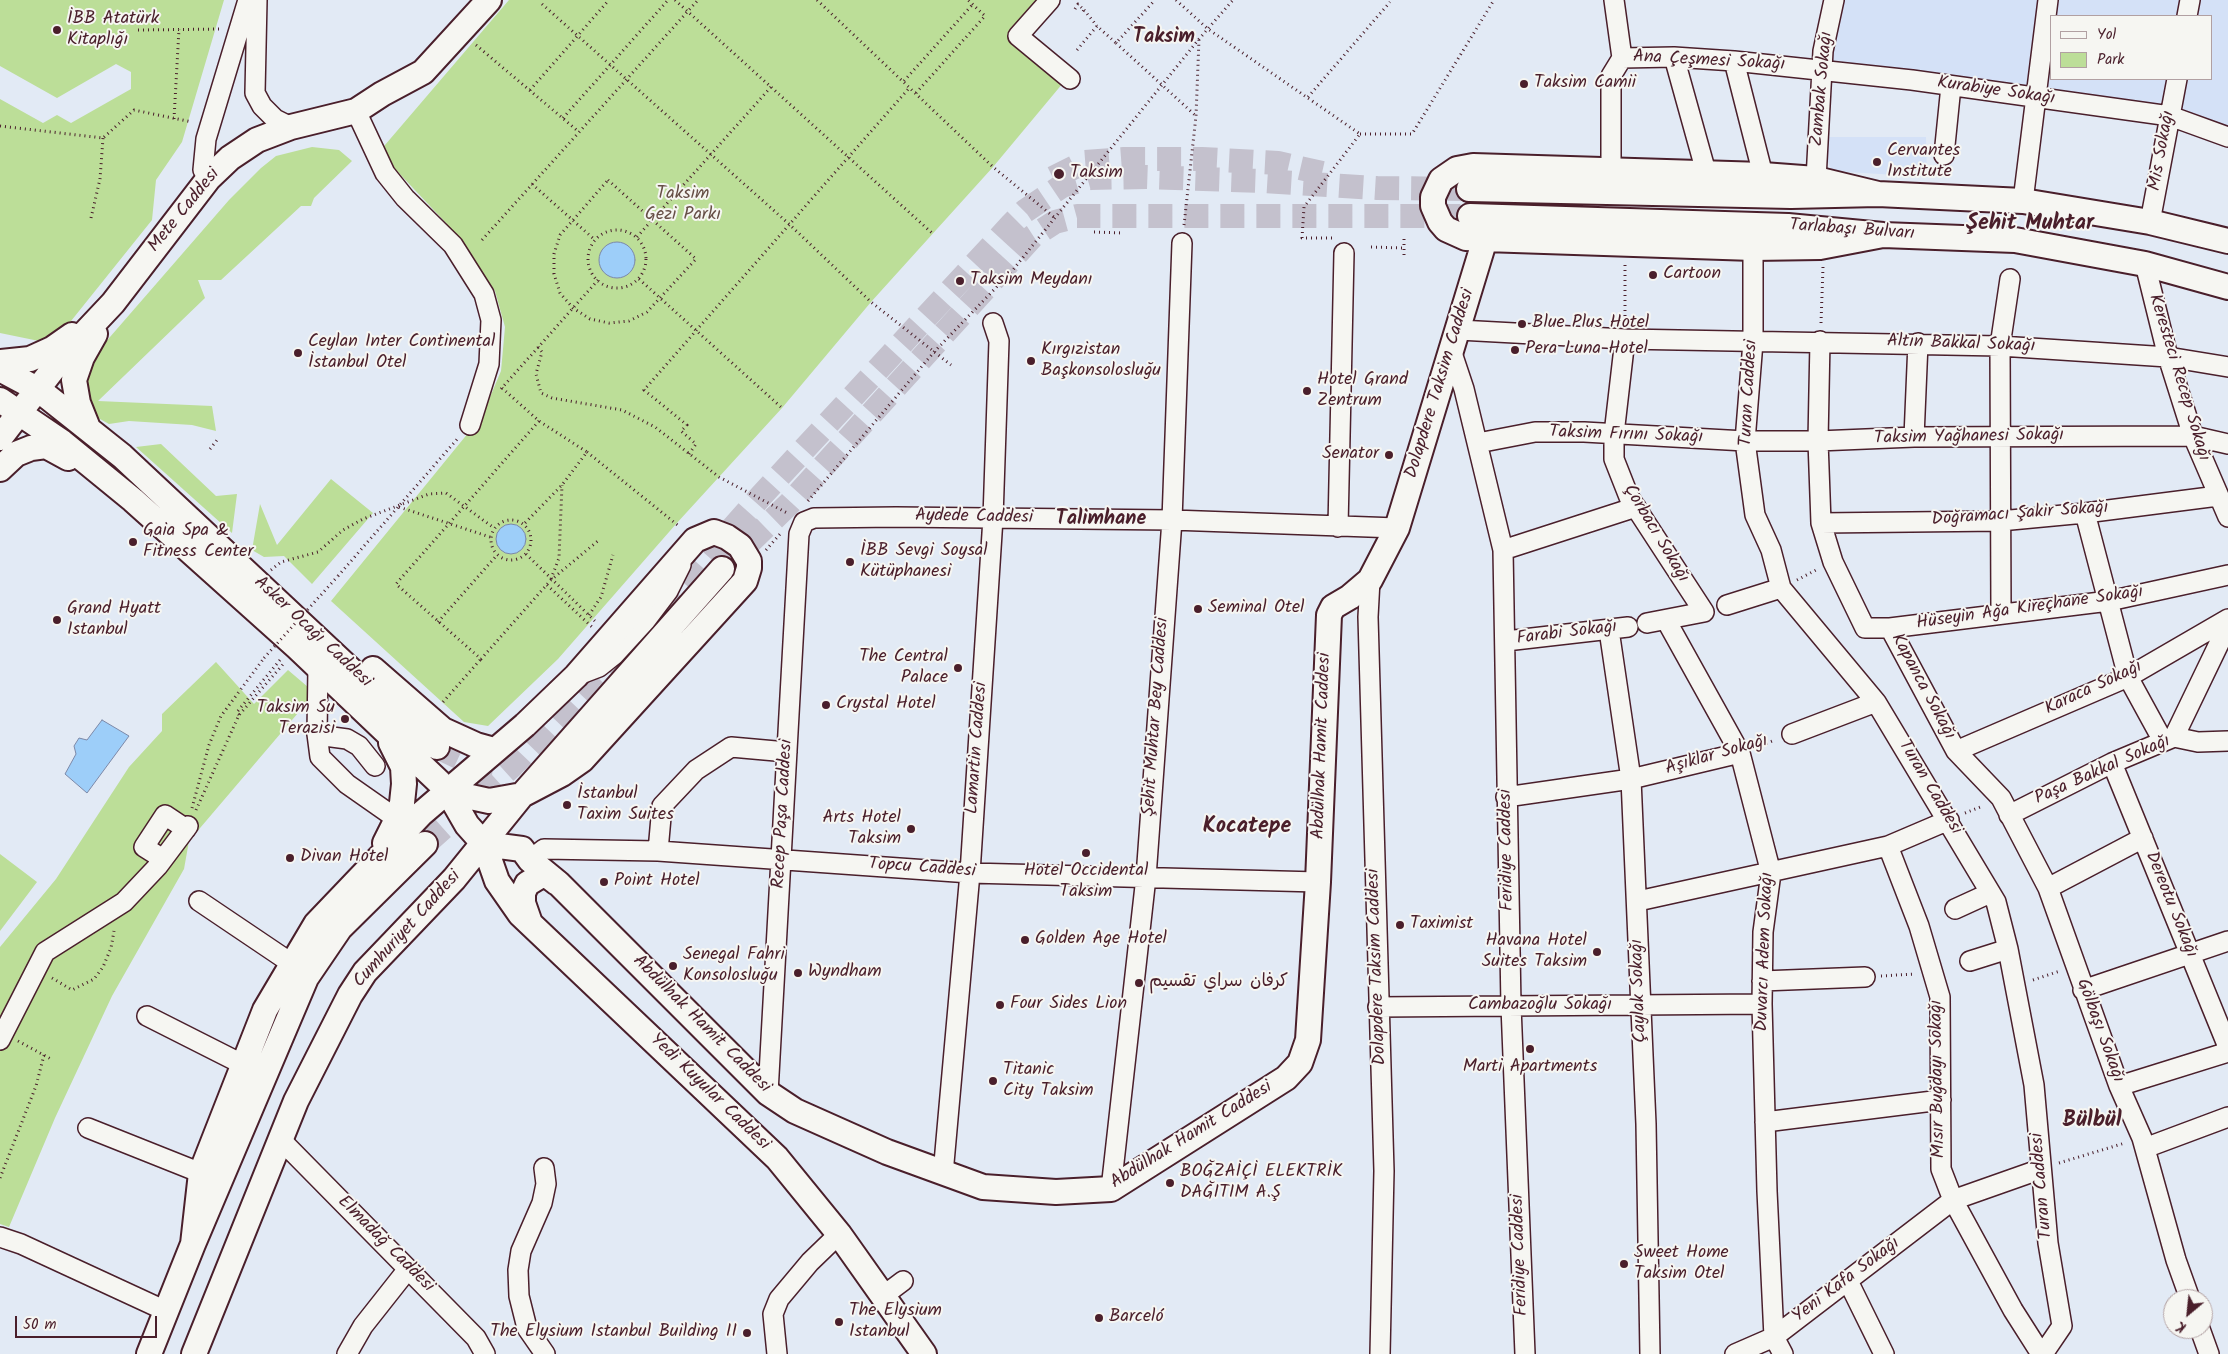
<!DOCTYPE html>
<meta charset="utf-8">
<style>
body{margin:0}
#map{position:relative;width:2228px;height:1354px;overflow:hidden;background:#e2eaf5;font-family:Kalam,sans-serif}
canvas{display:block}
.legend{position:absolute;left:2050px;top:15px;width:162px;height:65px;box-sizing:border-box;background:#f6f6f2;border:1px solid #b1a0a2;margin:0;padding:6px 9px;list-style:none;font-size:15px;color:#4a1f2b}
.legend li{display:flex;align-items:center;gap:10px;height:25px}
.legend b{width:25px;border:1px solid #b1a0a2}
.north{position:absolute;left:2163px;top:1289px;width:50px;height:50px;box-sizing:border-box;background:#f6f6f2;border:1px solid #b1a0a2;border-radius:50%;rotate:208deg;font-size:14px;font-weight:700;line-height:20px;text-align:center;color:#4a1f2b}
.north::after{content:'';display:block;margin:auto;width:18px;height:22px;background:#4a1f2b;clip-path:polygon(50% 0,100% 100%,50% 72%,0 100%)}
.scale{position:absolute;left:15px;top:1316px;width:142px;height:22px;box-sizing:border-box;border:2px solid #4a1f2b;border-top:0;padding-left:6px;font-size:15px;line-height:18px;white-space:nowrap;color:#4a1f2b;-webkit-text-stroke:4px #f6f6f2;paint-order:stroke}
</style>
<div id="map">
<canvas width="2228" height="1354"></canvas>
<ul class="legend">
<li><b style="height:6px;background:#f6f6f2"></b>Yol</li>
<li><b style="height:14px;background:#bcde98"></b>Park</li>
</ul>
<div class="north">K</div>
<div class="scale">50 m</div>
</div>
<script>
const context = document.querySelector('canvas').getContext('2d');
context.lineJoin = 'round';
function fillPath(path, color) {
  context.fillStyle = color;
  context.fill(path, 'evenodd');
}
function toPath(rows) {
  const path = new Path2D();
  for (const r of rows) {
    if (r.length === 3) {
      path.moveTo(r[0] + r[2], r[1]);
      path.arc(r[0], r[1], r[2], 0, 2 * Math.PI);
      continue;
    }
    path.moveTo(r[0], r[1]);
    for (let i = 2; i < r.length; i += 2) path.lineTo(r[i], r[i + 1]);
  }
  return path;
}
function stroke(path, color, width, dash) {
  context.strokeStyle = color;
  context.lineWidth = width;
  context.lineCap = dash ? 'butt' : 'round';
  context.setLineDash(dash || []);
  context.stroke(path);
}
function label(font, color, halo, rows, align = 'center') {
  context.font = font + ' Kalam,"Playpen Sans Arabic",sans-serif';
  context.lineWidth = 4;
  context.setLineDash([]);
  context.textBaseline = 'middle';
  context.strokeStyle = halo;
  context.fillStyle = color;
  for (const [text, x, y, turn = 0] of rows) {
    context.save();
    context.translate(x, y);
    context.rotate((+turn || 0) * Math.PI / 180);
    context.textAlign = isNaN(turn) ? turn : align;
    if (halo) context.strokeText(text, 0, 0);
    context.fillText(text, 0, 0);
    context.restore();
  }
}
fillPath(toPath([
 [1834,0,2228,0,2228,137,2203,127,1821,70],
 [2052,16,2212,16,2212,79,2052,79],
 [1828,137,1926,137,1927,177,1832,171,1824,152]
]), '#d4e1f7');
fillPath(toPath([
 [0,0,224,0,182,142,156,180,152,220,59,336,39,341,0,333,0,99,43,123,57,115,71,123,131,89,131,72,116,64,57,98,0,66],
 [509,0,1061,0,1021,47,1063,83,993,167,871,302,782,408,676,524,558,659,488,726,464,722,331,601,482,416,501,371,505,327,495,291,446,223,379,152],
 [312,147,339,150,352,161,314,198,311,206,301,206,221,280,198,280,205,298,98,401,212,406,216,431,192,425,129,421,109,424,91,414,85,379,90,360,229,200,261,168,276,156],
 [161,444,216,496,237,494,232,533,136,447],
 [331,479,373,513,312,584,284,556,264,557,252,550,260,504,277,545],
 [216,662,254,704,288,670,315,693,189,841,184,869,112,996,55,1118,9,1227,0,1224,0,947,56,879,129,767,162,731,162,714],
 [0,854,37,882,0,931]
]), '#bcde98');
const water = toPath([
 [617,260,18],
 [511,539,15],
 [102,720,129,736,87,793,65,774,76,754,74,746,79,738,87,740,102,720]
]);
fillPath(water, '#9dcef9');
stroke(water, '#7c88a7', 1);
stroke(toPath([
 [1053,178,1085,162,1124,159,1202,159,1278,163,1322,173],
 [722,569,790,503,1032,237,1055,222,1077,216,1470,216],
 [660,610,761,496,1012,224,1025,211,1062,186,1090,178,1146,177,1263,181,1377,188,1469,189],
 [437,747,469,762,496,766],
 [425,844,512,766,618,655]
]), '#c4c1cd', 24, [24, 12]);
const minor = toPath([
 [257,0,255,93,262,106,275,119,291,127],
 [1050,0,1018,36,1070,79],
 [1614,0,1622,58],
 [2187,16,2190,0],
 [1674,57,1706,172],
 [1734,61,1763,175],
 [356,111,385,173,405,198,453,245,484,294,491,320,489,364,470,425],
 [1944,155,1951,86],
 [1611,170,1611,76,1622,58,1674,57,1734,61,1912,80,2170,116,2228,137],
 [209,178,203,170,206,139,248,0],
 [1816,179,1823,51,1834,0],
 [2023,201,2048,0],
 [2150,222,2177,79],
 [1753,248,1753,342,1745,441,1755,515,1771,550,1781,588,1876,702,1996,902,2008,949,2034,1085,2048,1243,2062,1326,2043,1354],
 [2145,264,2168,357,2193,436,2228,517],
 [1459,330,1625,339,2000,346,2168,357,2228,367],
 [1625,339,1614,434,1614,459,1629,497,1704,612,1647,623],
 [1820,341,1818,441,1821,523,1833,562,1865,628,1890,628,1956,751,2001,798,2048,888,2119,1086,2142,1138,2176,1260,2190,1299],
 [1452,353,1464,389,1503,550,1511,1006,1525,1354],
 [1914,437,1918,343],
 [1478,443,1535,432,1584,432,1745,441,1818,441,1914,437,2193,436,2228,444],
 [2085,513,2128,677,2163,741],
 [1821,523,2000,521,2085,513,2218,496],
 [1338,527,1344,253],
 [1503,550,1636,507],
 [1370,580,1368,617,1384,1171,1380,1354],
 [1727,605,1781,588],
 [2001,614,2000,346,2010,279],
 [1666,620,1740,753,1771,873,1763,932,1762,1004,1767,1191,1774,1337,1783,1354],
 [1890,628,2109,601,2228,575],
 [1609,630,1631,779,1646,1124,1650,1354],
 [1506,641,1628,627],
 [318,667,317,734,320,757,347,784,397,819],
 [578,675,599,667,614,655,646,620,668,591,681,565],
 [1792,734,1876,702],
 [317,735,347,739,359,746,375,766],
 [2174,737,2228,625],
 [1956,751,2128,677,2228,619],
 [2112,763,2228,1047],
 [1506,797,1631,779,1740,753],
 [2009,815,2112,763,2174,737,2198,742,2228,741],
 [1888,846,1919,926,1940,997,1941,1169,1953,1200,2013,1310,2041,1354],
 [658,851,662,806,696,770,731,747,787,752],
 [163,859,144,847,165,815,186,829],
 [530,860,544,849,658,851,970,873,1318,882],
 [2048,888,2143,838],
 [199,901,291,963],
 [1638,901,1888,846,1949,820],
 [1955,909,1990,893],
 [1970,961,2008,949],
 [1762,981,1865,977],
 [2083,990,2228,941],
 [1378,1007,1762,1004],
 [147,1016,244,1065],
 [0,1040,45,952,124,902,158,866,188,826],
 [2119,1086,2228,1052],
 [768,1093,799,534,804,522,814,518,896,517,1172,520,1397,528],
 [1765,1122,1941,1100],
 [88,1128,201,1173],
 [280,1139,476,1338,485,1354],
 [2145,1148,2228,1117],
 [544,1168,546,1184,542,1203,521,1251,518,1270,519,1296,527,1328,545,1354],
 [943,1174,970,873,993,518,999,341,993,323],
 [1111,1189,1146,877,1172,520,1182,243],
 [0,1237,21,1244,166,1311],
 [1848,1281,1884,1354],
 [883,1296,903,1281],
 [2200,1329,2209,1354],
 [347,1354,363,1326,408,1269],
 [777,1354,773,1314,779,1299,810,1262,839,1234],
 [1735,1354,1774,1337,1953,1200,2041,1169]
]);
const major = toPath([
 [1469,189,1791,196,1878,194,2023,201,2150,222,2228,241],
 [1878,194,1816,179,1763,175,1473,166,1457,169,1441,180,1433,197,1433,206,1440,222,1446,229,1466,238,1485,239,1753,248,1820,247,1883,235],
 [1470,216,1788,226,1883,235,2015,240,2145,264,2228,287],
 [0,362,30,359,52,349,72,335],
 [0,369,39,390,122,456,418,733,437,747],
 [0,400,62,442,133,500,297,647,439,782,448,792,467,825,484,844,497,881,520,914,777,1158,839,1234,924,1354],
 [88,428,78,403,74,380,82,357,95,334],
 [0,438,64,355,113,303,209,178,230,158,257,140,291,127,356,111,382,94,423,72,489,0],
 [0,469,16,454,31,448,46,446,68,458],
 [373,669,443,730,476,745,494,750],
 [385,843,397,819,402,803,404,784,403,767,391,743],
 [484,844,522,849,530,860,558,883,768,1093,795,1111,887,1152,983,1187,1056,1192,1111,1189,1286,1078,1300,1063,1308,1040,1318,882,1329,615,1333,607,1350,597,1370,580,1397,528,1485,239],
 [530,923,523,903,523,893,527,884,540,876,548,876,557,883],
 [193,1244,201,1173,265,1010,316,924,421,814,525,725,576,676,695,540,714,532,727,537,740,546,749,561,749,568,745,581,582,760,562,774,522,795,489,801,448,792],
 [149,1354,193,1244,306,978,340,928,425,844],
 [194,1354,296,1101,350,995,365,972,454,879,522,795,722,569]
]);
stroke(minor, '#4a1f2b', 22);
stroke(major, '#4a1f2b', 28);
stroke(toPath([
 [675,0,932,233],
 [817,0,993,167,1055,218],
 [1176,0,1208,29,1360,134,1304,207,1302,238,1334,238],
 [542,4,789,224,871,302,951,365],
 [1075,9,1078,4,1084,10,1081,14],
 [1084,10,1097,26],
 [138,30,221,29],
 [1116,43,1196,116],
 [476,45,579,132],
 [1077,50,1097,26,1116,43,1155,0],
 [904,81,973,4],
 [530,90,609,0],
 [916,93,985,16,968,0],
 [1308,97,1390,2],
 [563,118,668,0],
 [174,119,179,29],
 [0,126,103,138,134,110,192,122],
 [1360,134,1412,134,1494,0],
 [608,180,696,259,647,312,629,321,609,323,590,319,573,308,560,293,554,274,554,254,560,235,608,180],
 [532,184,595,240],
 [91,218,100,179,103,138],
 [1184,225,1196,116,1199,39],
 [617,259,29],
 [1094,232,1123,233],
 [637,237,771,87],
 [1404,239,1404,257],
 [482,240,698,0],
 [1371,247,1403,248],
 [639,279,782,408],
 [1625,321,1625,265],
 [1821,323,1823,267],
 [538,347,542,352,536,374,541,393,552,398,622,410,655,427,719,477,789,514],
 [502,388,539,421,587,452,562,485,524,524],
 [501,389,598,280],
 [539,421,396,584,481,659,551,580,599,540],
 [210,449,217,440],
 [587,452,680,527],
 [689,454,696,444,681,431,687,425,644,390,910,87],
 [808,501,934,352,1012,271,1199,39,1233,0],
 [399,507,490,537],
 [511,540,20],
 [766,550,780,534],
 [526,554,597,623],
 [271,570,281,562,318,552,343,530,363,519,429,494,446,493,494,528],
 [338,576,459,437],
 [551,579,559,558,562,485],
 [1797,580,1818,569],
 [547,585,592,627],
 [589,615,601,597,613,555],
 [438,622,497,555],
 [443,702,481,659],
 [239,715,237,712,280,660],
 [1757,747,1775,740],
 [192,808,209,745,221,716,264,658],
 [196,810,239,715,285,662],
 [1965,813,1983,806],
 [1881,976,1915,974],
 [52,978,72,990,94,979,103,967,111,948,114,931],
 [2033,980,2060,971],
 [18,1041,51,1059],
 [2059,1163,2125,1143],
 [0,1178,36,1086,44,1055]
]), '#4a1f2b', 3, [1, 4]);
stroke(minor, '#f6f6f2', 19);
stroke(major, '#f6f6f2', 24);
stroke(toPath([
 [264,658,338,576]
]), '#4a1f2b', 3, [1, 4]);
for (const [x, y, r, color] of [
 [57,30,5,"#4a1f2b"],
 [1524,84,5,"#4a1f2b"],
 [1877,162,5,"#4a1f2b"],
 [1059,174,6,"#4a1f2b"],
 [1653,275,5,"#4a1f2b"],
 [960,281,5,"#4a1f2b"],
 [1522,324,5,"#4a1f2b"],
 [1515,350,5,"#4a1f2b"],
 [298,353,5,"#4a1f2b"],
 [1031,361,5,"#4a1f2b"],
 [1307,391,5,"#4a1f2b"],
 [1389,455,5,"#4a1f2b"],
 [133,542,5,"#4a1f2b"],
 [850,562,5,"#4a1f2b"],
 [1198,609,5,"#4a1f2b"],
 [57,620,5,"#4a1f2b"],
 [958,668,5,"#4a1f2b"],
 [826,705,5,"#4a1f2b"],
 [345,719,5,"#4a1f2b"],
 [567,805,5,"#4a1f2b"],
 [911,829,5,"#4a1f2b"],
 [1086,853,5,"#4a1f2b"],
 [290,858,5,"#4a1f2b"],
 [604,882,5,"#4a1f2b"],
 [1400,925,5,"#4a1f2b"],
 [1025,940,5,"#4a1f2b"],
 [1597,952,5,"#4a1f2b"],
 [673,966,5,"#4a1f2b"],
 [798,973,5,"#4a1f2b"],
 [1139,983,5,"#4a1f2b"],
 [1000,1005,5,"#4a1f2b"],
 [1530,1049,5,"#4a1f2b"],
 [993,1081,5,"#4a1f2b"],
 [1170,1183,5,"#4a1f2b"],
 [1624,1264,5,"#4a1f2b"],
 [1099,1318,5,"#4a1f2b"],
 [839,1322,5,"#4a1f2b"],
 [747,1333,5,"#4a1f2b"]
]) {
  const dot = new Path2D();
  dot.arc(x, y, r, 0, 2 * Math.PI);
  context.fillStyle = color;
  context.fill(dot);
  stroke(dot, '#f6f6f2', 2);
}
label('18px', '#4a1f2b', '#f6f6f2', [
 ["İBB Atatürk",67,20],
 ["Kitaplığı",67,41],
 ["Taksim Camii",1534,84],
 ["Cervantes",1887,152],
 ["Institute",1887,173],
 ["Taksim",1070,174],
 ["Cartoon",1663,275],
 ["Taksim Meydanı",970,281],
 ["Blue Plus Hotel",1532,324],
 ["Ceylan Inter Continental",308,343],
 ["İstanbul Otel",308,364],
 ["Pera Luna Hotel",1525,350],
 ["Kırgızistan",1041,351],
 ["Başkonsolosluğu",1041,372],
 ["Hotel Grand",1317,381],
 ["Zentrum",1317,402],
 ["Senator",1379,455,"right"],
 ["Gaia Spa &",143,532],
 ["Fitness Center",143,553],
 ["İBB Sevgi Soysal",860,552],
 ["Kütüphanesi",860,573],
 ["Seminal Otel",1208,609],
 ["Grand Hyatt",67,610],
 ["Istanbul",67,631],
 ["The Central",948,658,"right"],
 ["Palace",948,679,"right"],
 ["Crystal Hotel",836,705],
 ["Taksim Su",335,709,"right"],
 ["Terazisi",335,730,"right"],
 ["İstanbul",577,795],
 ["Taxim Suites",577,816],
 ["Arts Hotel",901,819,"right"],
 ["Taksim",901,840,"right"],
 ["Divan Hotel",300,858],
 ["Hotel Occidental",1086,872,"center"],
 ["Taksim",1086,893,"center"],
 ["Point Hotel",614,882],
 ["Taximist",1410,925],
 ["Golden Age Hotel",1035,940],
 ["Havana Hotel",1587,942,"right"],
 ["Suites Taksim",1587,963,"right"],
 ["Senegal Fahri",683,956],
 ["Konsolosluğu",683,977],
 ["Wyndham",808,973],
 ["كرفان سراي تقسيم",1149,983],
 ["Four Sides Lion",1010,1005],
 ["Marti Apartments",1530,1068,"center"],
 ["Titanic",1003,1071],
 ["City Taksim",1003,1092],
 ["BOĞZAİÇİ ELEKTRİK",1180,1173],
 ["DAĞITIM A.Ş",1180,1194],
 ["Sweet Home",1634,1254],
 ["Taksim Otel",1634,1275],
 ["The Elysium",849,1312],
 ["Istanbul",849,1333],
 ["Barceló",1109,1318],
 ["The Elysium Istanbul Building II",737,1333,"right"]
], 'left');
label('18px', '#4a1f2b', '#f6f6f2', [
 ["Ana Çeşmesi Sokağı",1709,62,3],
 ["Zambak Sokağı",1823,89,-85],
 ["Kurabiye Sokağı",1996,92,8],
 ["Mis Sokağı",2163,151,-80],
 ["Mete Caddesi",185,211,-51],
 ["Tarlabaşı Bulvarı",1852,231,4],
 ["Altın Bakkal Sokağı",1961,345,2],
 ["Keresteci Recep Sokağı",2178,378,73],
 ["Dolapdere Taksim Caddesi",1441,384,-73],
 ["Turan Caddesi",1750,393,-87],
 ["Taksim Fırını Sokağı",1626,436,2],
 ["Taksim Yağhanesi Sokağı",1969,438,-1],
 ["Doğramacı Şakir Sokağı",2020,515,-4],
 ["Aydede Caddesi",974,518,1],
 ["Çorbacı Sokağı",1655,534,59],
 ["Hüseyin Ağa Kireçhane Sokağı",2030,609,-8],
 ["Asker Ocağı Caddesi",312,633,43],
 ["Farabi Sokağı",1567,634,-7],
 ["Kapanca Sokağı",1922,687,62],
 ["Karaca Sokağı",2094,689,-25],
 ["Şehit Muhtar Bey Caddesi",1157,717,-86],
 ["Abdülhak Hamit Caddesi",1323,746,-88],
 ["Lamartin Caddesi",978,748,-86],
 ["Aşıklar Sokağı",1717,756,-16],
 ["Paşa Bakkal Sokağı",2103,771,-24],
 ["Turan Caddesi",1929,788,59],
 ["Recep Paşa Caddesi",784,814,-87],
 ["Feridiye Caddesi",1508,850,-91],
 ["Topcu Caddesi",922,869,4],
 ["Dereotu Sokağı",2170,905,68],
 ["Cumhuriyet Caddesi",408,930,-48],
 ["Duvarcı Adem Sokağı",1766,952,-88],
 ["Dolapdere Taksim Caddesi",1378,967,-92],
 ["Çaylak Sokağı",1640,991,-92],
 ["Cambazoğlu Sokağı",1540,1006],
 ["Abdülhak Hamit Caddesi",701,1025,45],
 ["Gölbaşı Sokağı",2099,1031,70],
 ["Mısır Buğdayı Sokağı",1939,1079,-91],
 ["Yedi Kuyular Caddesi",709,1093,44],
 ["Abdülhak Hamit Caddesi",1192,1136,-32],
 ["Turan Caddesi",2043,1186,-95],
 ["Elmadağ Caddesi",385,1245,45],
 ["Feridiye Caddesi",1521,1255,-92],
 ["Yeni Kafa Sokağı",1847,1281,-37]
]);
label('18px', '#664f46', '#f6f6f2', [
 ["Taksim",683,195],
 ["Gezi Parkı",683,216]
]);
label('bold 20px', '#4a1f2b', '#f6f6f2', [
 ["Taksim",1164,39],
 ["Talimhane",1101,521]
]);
label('bold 22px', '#4a1f2b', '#f6f6f2', [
 ["Şehit Muhtar",2030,225],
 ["Kocatepe",1247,828],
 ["Bülbül",2092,1122]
]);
</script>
